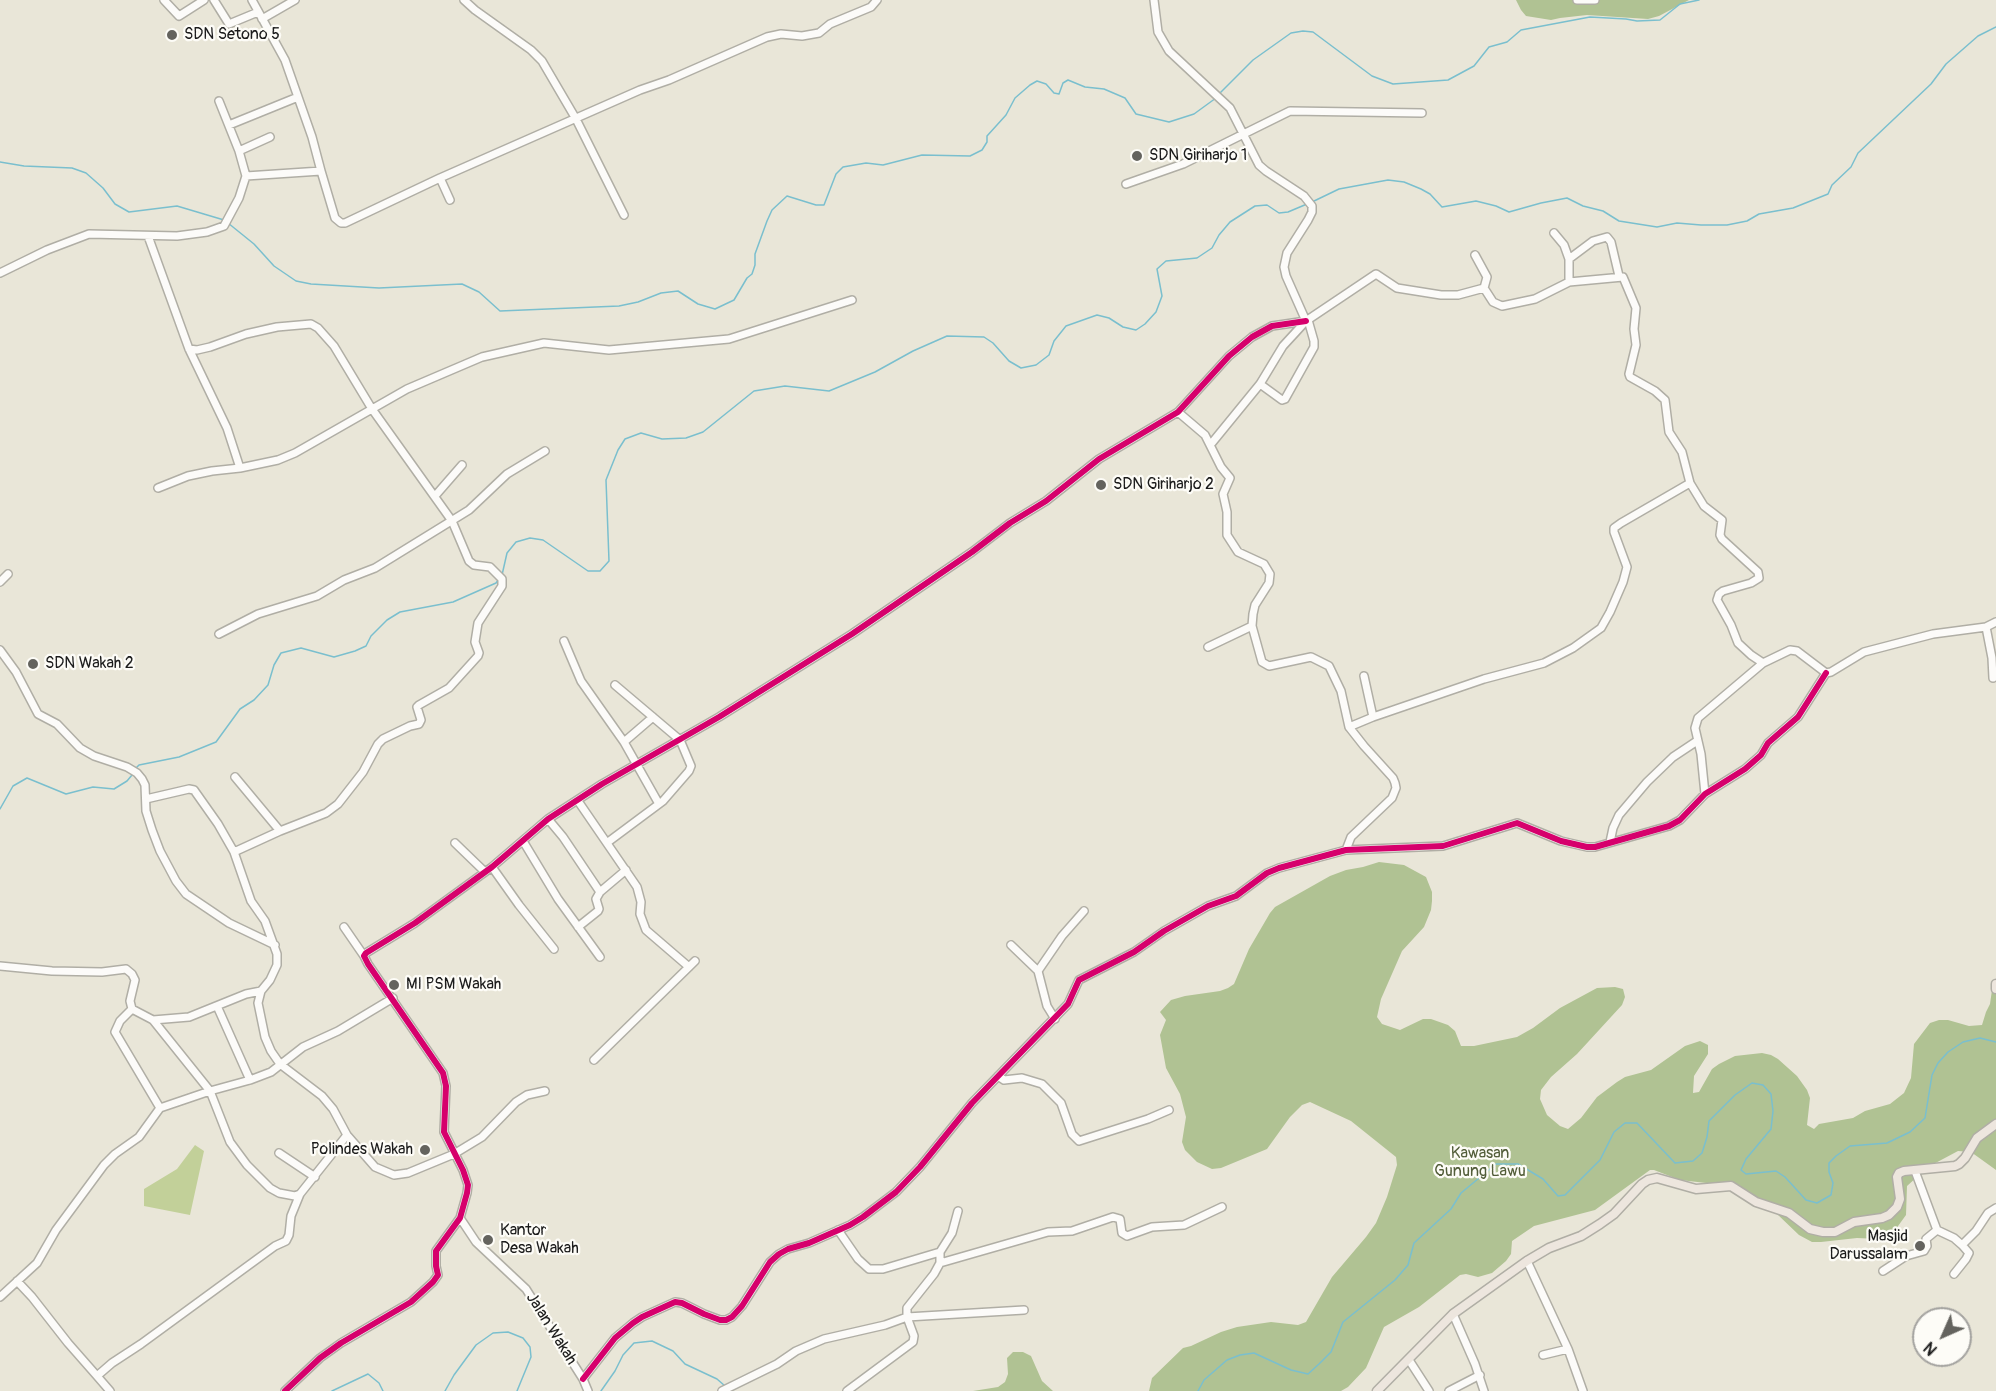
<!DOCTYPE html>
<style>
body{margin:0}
#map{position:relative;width:1996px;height:1391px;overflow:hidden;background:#e9e6d8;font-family:Pangolin,sans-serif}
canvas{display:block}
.north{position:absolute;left:1912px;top:1307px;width:60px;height:60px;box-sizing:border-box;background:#fdfcf7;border:2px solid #a3a29f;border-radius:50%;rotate:225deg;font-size:16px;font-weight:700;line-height:24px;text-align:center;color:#1c1c1c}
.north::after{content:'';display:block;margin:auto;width:21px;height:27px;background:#64635e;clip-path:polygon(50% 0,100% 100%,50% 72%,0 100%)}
</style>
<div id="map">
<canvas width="1996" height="1391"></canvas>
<div class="north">N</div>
</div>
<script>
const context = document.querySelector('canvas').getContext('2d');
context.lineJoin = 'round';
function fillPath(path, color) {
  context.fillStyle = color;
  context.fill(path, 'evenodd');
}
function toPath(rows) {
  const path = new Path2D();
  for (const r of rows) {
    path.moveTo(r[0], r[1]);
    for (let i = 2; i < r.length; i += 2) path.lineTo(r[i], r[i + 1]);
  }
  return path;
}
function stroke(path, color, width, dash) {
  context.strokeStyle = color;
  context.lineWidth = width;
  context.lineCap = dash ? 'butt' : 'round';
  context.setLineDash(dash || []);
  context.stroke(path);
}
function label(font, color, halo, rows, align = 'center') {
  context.font = font + ' Pangolin,sans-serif';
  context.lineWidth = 4.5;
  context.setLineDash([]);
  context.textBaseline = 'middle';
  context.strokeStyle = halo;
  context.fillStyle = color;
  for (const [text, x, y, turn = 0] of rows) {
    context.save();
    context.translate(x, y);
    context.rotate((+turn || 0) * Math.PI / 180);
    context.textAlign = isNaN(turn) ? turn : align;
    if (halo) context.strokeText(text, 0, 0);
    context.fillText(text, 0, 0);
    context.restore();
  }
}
fillPath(toPath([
 [195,1145,204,1151,190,1215,144,1206,144,1189,177,1169]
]), '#c2d099');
fillPath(toPath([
 [1516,0,1689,0,1659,16,1648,19,1587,15,1560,18,1551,20,1526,16,1521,10],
 [1379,862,1404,865,1426,877,1432,892,1432,901,1431,910,1424,927,1402,951,1381,999,1377,1017,1382,1024,1400,1030,1423,1019,1431,1019,1448,1025,1455,1031,1461,1046,1474,1046,1517,1037,1533,1028,1560,1008,1597,988,1615,987,1623,989,1625,997,1622,1005,1577,1054,1551,1077,1541,1090,1540,1099,1547,1115,1560,1126,1568,1129,1581,1118,1597,1097,1617,1082,1625,1077,1651,1070,1685,1046,1700,1041,1708,1045,1708,1054,1694,1076,1693,1093,1699,1092,1712,1069,1719,1064,1735,1056,1762,1053,1771,1055,1778,1059,1797,1076,1807,1090,1810,1098,1807,1125,1814,1129,1819,1124,1853,1118,1865,1111,1890,1104,1904,1093,1911,1078,1914,1044,1930,1023,1939,1020,1948,1020,1969,1026,1982,1025,1986,1012,1990,1004,1993,983,1996,979,1996,1170,1971,1152,1958,1151,1928,1167,1907,1186,1906,1215,1893,1233,1878,1239,1857,1238,1821,1242,1812,1242,1799,1235,1777,1214,1728,1183,1715,1184,1680,1180,1654,1170,1650,1170,1595,1210,1534,1226,1512,1241,1511,1254,1506,1261,1492,1273,1478,1277,1466,1274,1460,1275,1419,1307,1384,1327,1366,1368,1348,1387,1341,1391,1149,1391,1152,1378,1183,1348,1191,1346,1221,1332,1237,1327,1271,1322,1298,1325,1306,1322,1332,1277,1366,1237,1376,1223,1387,1197,1397,1165,1396,1157,1351,1121,1310,1102,1302,1105,1290,1117,1267,1149,1221,1168,1212,1169,1197,1162,1185,1150,1182,1142,1186,1117,1180,1094,1166,1068,1160,1035,1166,1020,1160,1012,1171,1000,1185,996,1220,991,1228,988,1234,984,1249,949,1270,913,1275,907,1330,876,1346,870,1363,867],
 [1013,1352,1023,1352,1031,1356,1042,1381,1053,1391,973,1391,998,1387,1005,1382,1008,1374,1007,1358]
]), '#b0c293');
stroke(toPath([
 [1219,94,1253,60,1291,33,1303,31,1313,32,1372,76,1393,84,1448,80,1474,66,1489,47,1507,42,1521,30,1590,17,1626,19,1637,21,1660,20,1680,4,1699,0],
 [0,162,24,166,72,168,86,173,103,188,115,204,129,212,177,206,224,220],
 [1312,202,1339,189,1388,180,1404,182,1421,189,1430,194,1442,207,1476,201,1496,206,1509,212,1541,203,1567,198,1583,206,1603,211,1619,221,1657,227,1677,223,1701,225,1727,225,1747,221,1759,214,1793,208,1828,194,1832,185,1851,167,1858,153,1931,84,1946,64,1978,36,1996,27],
 [228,223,254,244,274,266,296,281,311,284,379,288,462,284,479,292,500,311,619,306,638,302,661,293,678,291,698,304,715,309,734,300,747,278,752,274,755,265,755,254,767,221,772,210,787,196,816,205,824,205,836,174,843,167,866,163,883,165,922,155,970,156,982,150,987,142,987,136,1006,115,1015,98,1030,85,1037,81,1046,84,1054,93,1059,94,1063,83,1068,80,1085,87,1104,89,1125,98,1136,114,1169,122,1194,114,1216,98],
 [502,575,507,553,516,542,530,538,543,540,588,571,600,571,609,561,606,480,618,450,625,439,641,433,662,439,686,438,703,432,754,391,785,386,829,391,875,372,913,351,947,336,984,337,993,343,1009,361,1021,368,1036,365,1049,355,1054,341,1066,326,1097,315,1109,318,1123,327,1136,330,1145,324,1156,312,1162,296,1157,269,1166,261,1197,258,1212,248,1219,235,1230,222,1255,206,1267,205,1279,213,1288,212,1307,204],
 [136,768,139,765,179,757,216,742,240,709,254,700,268,685,274,665,281,653,301,648,334,657,355,651,366,646,371,636,387,620,400,612,453,602,496,583,499,579],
 [0,809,13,786,27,778,66,794,93,787,114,789,127,781,132,775],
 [332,1391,368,1374,379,1383,383,1391],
 [445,1391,454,1375,476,1345,493,1333,508,1332,523,1338,530,1347,531,1357,517,1391],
 [601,1391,615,1371,623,1355,634,1343,652,1341,673,1351,685,1364,717,1379,725,1386],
 [1198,1391,1204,1380,1227,1360,1240,1355,1254,1353,1291,1370,1308,1374,1319,1364,1331,1352,1343,1322,1395,1280,1408,1265,1414,1243,1451,1209,1461,1193,1496,1164,1518,1164,1543,1179,1558,1196,1565,1195,1600,1160,1614,1132,1625,1123,1637,1123,1675,1163,1693,1161,1702,1153,1707,1137,1709,1121,1735,1095,1752,1083,1763,1085,1771,1094,1773,1111,1771,1129,1746,1159,1741,1170,1746,1174,1776,1171,1785,1177,1806,1200,1817,1203,1831,1195,1833,1183,1829,1172,1829,1163,1836,1156,1850,1146,1887,1143,1910,1132,1925,1118,1932,1075,1938,1063,1948,1052,1963,1042,1980,1038,1996,1042]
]), '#7abfce', 1.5);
const minor = toPath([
 [164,0,179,16,204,0],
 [214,0,229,24,258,12],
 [252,0,285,60,312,137,321,171],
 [464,0,475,10,531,50,542,61,576,119,624,215],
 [1154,0,1158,32,1169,51,1230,108,1259,165,1266,171,1304,196,1312,206,1312,212,1308,220,1287,253,1284,267,1286,276,1306,321],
 [1577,0,1595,0],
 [262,19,295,0],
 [219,101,239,151,246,176],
 [229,125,298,97],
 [239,151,270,137],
 [440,178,450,200],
 [1126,184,1183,164,1290,111,1422,113],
 [1554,233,1564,245,1569,259,1569,282],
 [148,236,189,349,227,428,240,468],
 [1475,255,1487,277,1484,288],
 [1569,259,1593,241,1607,237,1611,242,1619,276],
 [0,273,47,250,89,234,177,236,207,232,224,226,239,198,246,176,321,171,335,218,341,223,345,223,440,178,640,90,669,80,767,37,781,34,802,36,819,33,830,24,871,7,877,0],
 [189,349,197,350,210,347,246,334,277,327,311,324,318,328,334,346,372,409,452,521,469,561,474,565,490,567,502,579,502,586,478,623,475,642,479,653,478,656,449,688,419,705,417,707,421,720,419,724,410,726,383,739,378,744,363,772,338,804,326,813,280,831,234,852],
 [1260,384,1282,400,1285,399,1314,347,1314,341,1308,320],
 [1178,412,1205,435,1221,467,1230,478,1223,494,1227,512,1227,535,1238,552,1264,564,1270,574,1269,583,1255,605,1253,614,1252,626,1262,662,1269,666,1311,657,1329,666,1341,691,1349,727,1364,746,1393,778,1395,783,1396,788,1392,798,1351,837,1346,850],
 [1211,444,1260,384,1283,346,1306,321,1376,274,1397,288,1441,295,1458,295,1484,288,1493,302,1502,306,1535,299,1569,282,1623,277,1636,308,1634,329,1636,345,1629,374,1630,377,1655,391,1665,400,1669,432,1682,452,1690,483,1704,506,1722,520,1720,535,1722,539,1758,572,1759,578,1751,583,1723,591,1719,594,1717,600,1731,625,1738,643,1751,655,1763,663,1790,650,1797,651,1826,673,1831,672,1864,652,1933,634,1986,627,1996,622],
 [158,488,188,476,212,471,240,468,278,460,295,453,407,389,482,357,544,343,609,350,729,339,852,300],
 [435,496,462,465],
 [0,582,8,574],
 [1986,627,1992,658,1993,678],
 [219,634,258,614,317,596,344,580,375,568,469,510,507,474,545,451],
 [564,641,581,681,624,742,659,804],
 [1208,647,1252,626],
 [0,650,16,672,38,714,57,724,80,748,94,756,127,767,137,773,142,779,145,785,146,811,152,830,160,851,176,881,186,894,229,923,275,945],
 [1364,676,1373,717],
 [1349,727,1373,717,1484,679,1544,663,1573,648,1601,628,1610,612,1623,582,1627,567,1614,532,1614,528,1621,523,1690,483],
 [624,742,653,717],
 [235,777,280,831],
 [1705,794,1701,754,1695,728,1698,718,1763,663],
 [146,799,189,789,194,790,218,824,234,852,251,901,265,921,277,954,277,965,270,980,261,991,258,1003,265,1037,271,1051,280,1064,322,1096,333,1109,347,1135,375,1167,394,1175,408,1173,454,1154,482,1137,516,1102,527,1095,545,1091],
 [578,801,637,887,641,902,640,914,646,930,689,967],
 [548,819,563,837,600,892],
 [523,841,558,899,600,957],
 [608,842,663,801,689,771,691,766,680,740,615,685],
 [1610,842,1613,828,1619,815,1647,782,1673,757,1697,741],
 [455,843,485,872],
 [492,867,519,905,554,949],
 [344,927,364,956],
 [578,927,598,911,599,909,596,899,600,892,626,870],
 [1011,945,1038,971],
 [0,966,52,971,102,972,126,969,132,974,135,980,130,1001,132,1009,153,1020,210,1091,230,1142,247,1165,270,1188,279,1193,295,1196,300,1194,347,1135],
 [217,1006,250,1080],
 [132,1009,120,1021,115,1032,160,1108],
 [1055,1019,1047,1006,1038,971,1062,936,1084,911],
 [153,1020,189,1017,246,994,261,991],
 [594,1060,695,961],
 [998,1076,1004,1080,1022,1078,1042,1084,1061,1103,1072,1134,1079,1141,1148,1119,1169,1110],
 [279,1153,315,1177],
 [1915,1171,1937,1230,1954,1238,1962,1245,1969,1253,1966,1259,1954,1274],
 [460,1218,476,1242,526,1289,583,1379,588,1391],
 [838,1230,858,1259,869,1269,883,1269,940,1252],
 [1962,1245,1976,1231,1988,1213,1996,1208],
 [1527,1261,1568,1349,1583,1391],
 [940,1263,1048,1232,1072,1231,1113,1217,1120,1219,1122,1233,1127,1236,1152,1227,1184,1225,1222,1207],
 [1883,1271,1906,1256,1924,1251,1927,1246,1926,1239,1937,1230],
 [17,1281,32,1297,68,1343,97,1376,112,1363,141,1344,275,1246,286,1241,289,1235,291,1216,300,1194],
 [0,1297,37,1263,56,1230,104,1165,115,1154,139,1137,160,1108,210,1091,250,1080,271,1072,303,1047,338,1031,393,998],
 [1453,1314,1475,1364,1484,1391],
 [1543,1355,1568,1349],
 [1409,1360,1429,1391],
 [97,1376,110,1391],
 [583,1379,615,1338,633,1323,642,1317,675,1302,682,1303,704,1314,720,1320,726,1320,732,1317,742,1306,770,1262,779,1254,788,1249,809,1243,850,1225,863,1217,896,1192,920,1167,972,1103,1068,1004,1079,980,1134,952,1164,931,1208,906,1236,896,1267,873,1279,868,1346,850,1443,846,1517,823,1561,841,1587,847,1595,847,1669,826,1680,820,1705,794,1745,769,1761,755,1768,743,1798,717,1826,673],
 [285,1391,320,1358,341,1343,411,1302,433,1282,438,1275,436,1266,436,1251,460,1218,467,1193,468,1185,463,1170,444,1132,446,1086,443,1073,368,964,364,956,366,953,415,923,492,867,548,819,602,784,719,717,852,634,972,552,1010,523,1046,501,1099,459,1178,412,1229,356,1252,337,1272,326,1306,321],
 [722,1391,777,1364,796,1351,824,1339,885,1325,907,1317,1024,1310],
 [847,1391,913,1342,914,1336,907,1317,907,1308,934,1274,940,1263,940,1252,952,1233,958,1211],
 [1449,1391,1480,1375]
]);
const major = toPath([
 [1996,984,1996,989],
 [1377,1391,1453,1314,1527,1261,1549,1248,1581,1236,1600,1224,1614,1214,1642,1184,1648,1180,1657,1178,1696,1189,1731,1186,1756,1202,1789,1213,1810,1229,1823,1232,1835,1232,1854,1222,1882,1218,1889,1215,1897,1207,1900,1199,1897,1177,1899,1173,1904,1171,1955,1166,1959,1164,1965,1158,1977,1138,1996,1124]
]);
stroke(minor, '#b0aea5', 10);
stroke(major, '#b0aea5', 11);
stroke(minor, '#fcfbf9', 7);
stroke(major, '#ede6de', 8);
stroke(toPath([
 [583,1379,615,1338,633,1323,642,1317,675,1302,682,1303,704,1314,720,1320,726,1320,732,1317,742,1306,770,1262,779,1254,788,1249,809,1243,850,1225,863,1217,896,1192,920,1167,972,1103,1068,1004,1079,980,1134,952,1164,931,1208,906,1236,896,1267,873,1279,868,1346,850,1443,846,1517,823,1561,841,1587,847,1595,847,1669,826,1680,820,1705,794,1745,769,1761,755,1768,743,1798,717,1826,673],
 [285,1391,320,1358,341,1343,411,1302,433,1282,438,1275,436,1266,436,1251,460,1218,467,1193,468,1185,463,1170,444,1132,446,1086,443,1073,368,964,364,956,366,953,415,923,492,867,548,819,602,784,719,717,852,634,972,552,1010,523,1046,501,1099,459,1178,412,1229,356,1252,337,1272,326,1306,321]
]), '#d6006c', 6);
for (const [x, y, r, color] of [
 [172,35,6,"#64635e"],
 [1137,156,6,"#64635e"],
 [1101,485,6,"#64635e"],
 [33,664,6,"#64635e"],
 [394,985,6,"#64635e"],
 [425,1150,6,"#64635e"],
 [488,1240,6,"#64635e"],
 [1920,1246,6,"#64635e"]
]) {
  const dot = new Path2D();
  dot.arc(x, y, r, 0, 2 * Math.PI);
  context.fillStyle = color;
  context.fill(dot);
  stroke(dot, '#fdfcf7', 2);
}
label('16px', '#1c1c1c', '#fdfcf7', [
 ["SDN Setono 5",184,35],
 ["SDN Giriharjo 1",1149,156],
 ["SDN Giriharjo 2",1113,485],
 ["SDN Wakah 2",45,664],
 ["MI PSM Wakah",406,985],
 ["Polindes Wakah",413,1150,"right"],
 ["Kantor",500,1231],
 ["Desa Wakah",500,1249],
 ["Masjid",1908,1237,"right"],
 ["Darussalam",1908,1255,"right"]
], 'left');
label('16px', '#525d39', '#fdfcf7', [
 ["Kawasan",1480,1154],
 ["Gunung Lawu",1480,1172]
]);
label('16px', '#1c1c1c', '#fdfcf7', [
 ["Jalan Wakah",551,1329,58]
]);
</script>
